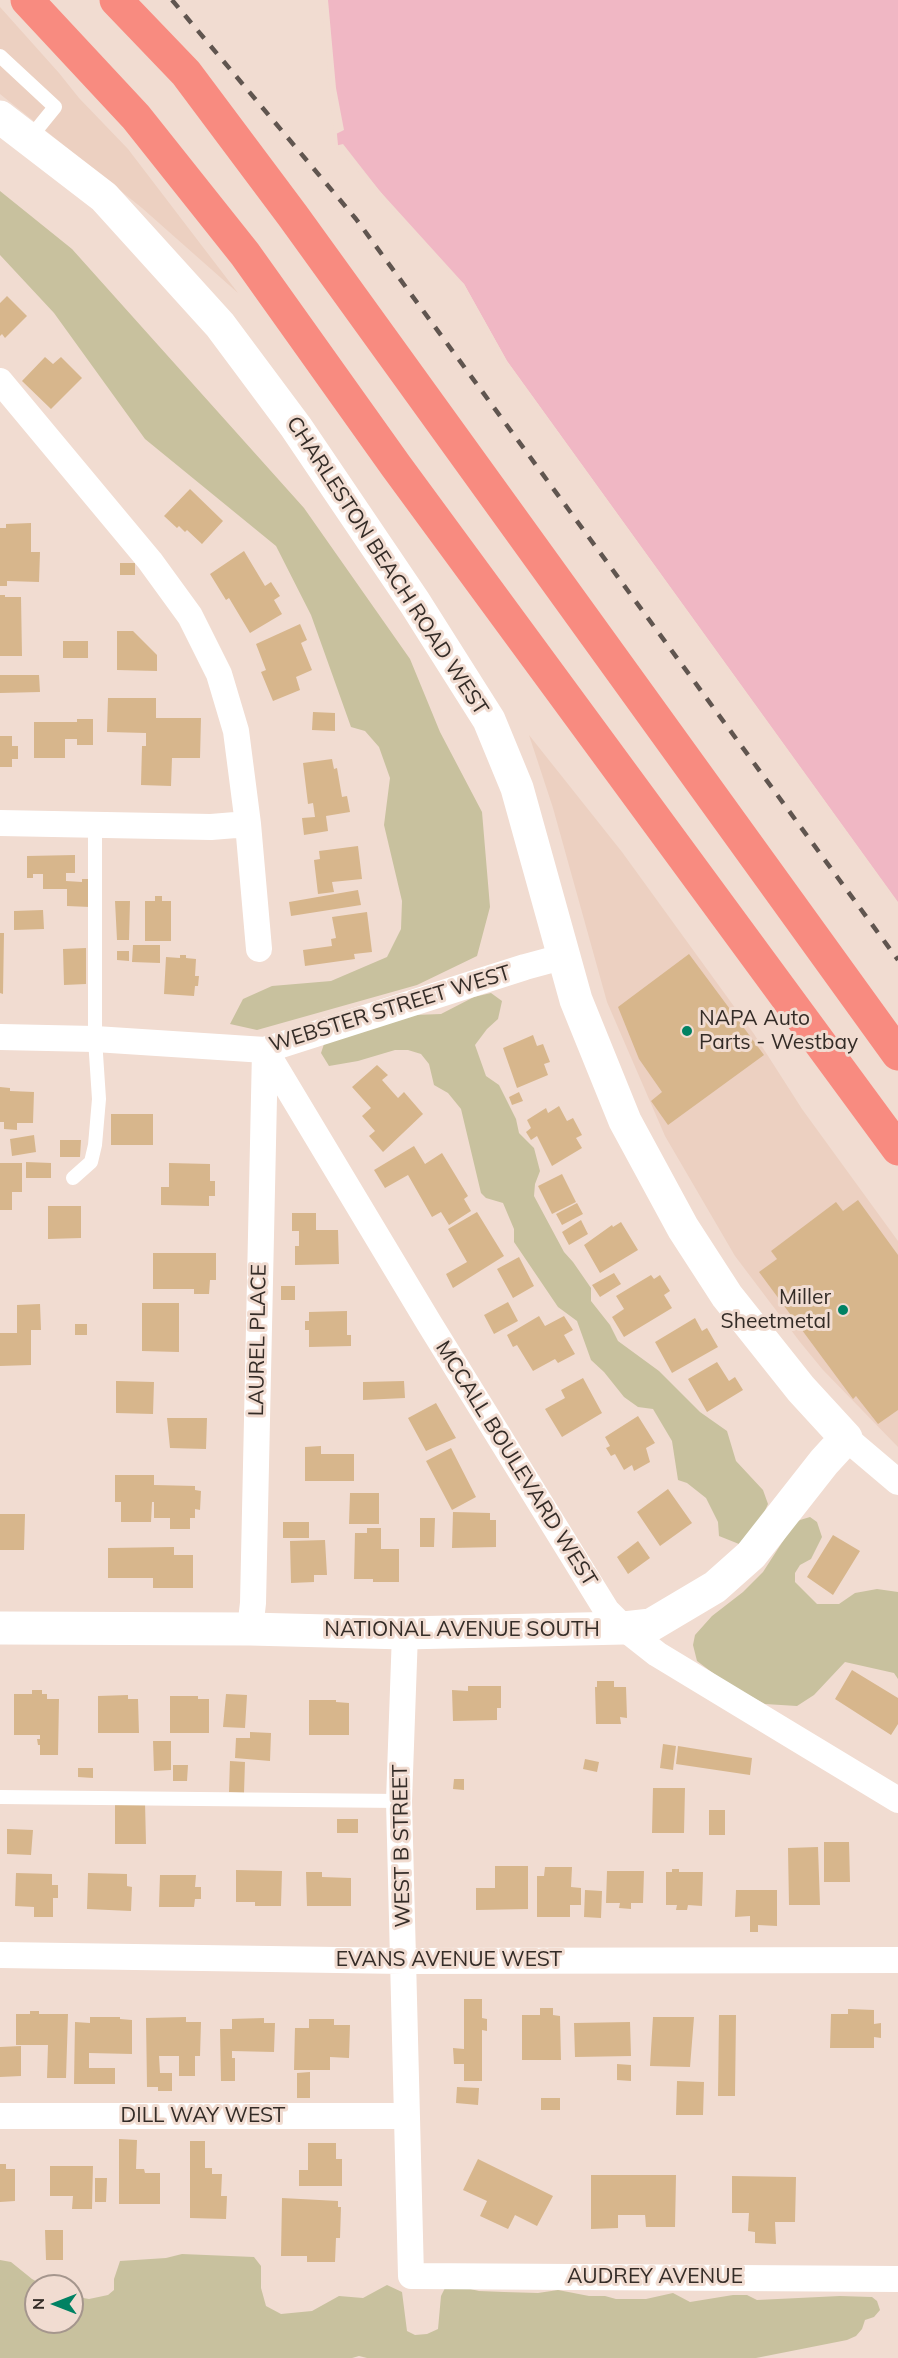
<!DOCTYPE html>
<style>
body{margin:0}
#map{position:relative;width:898px;height:2358px;overflow:hidden;background:#f1dcd1;font-family:Mulish,sans-serif}
canvas{display:block}
.north{position:absolute;left:24px;top:2274px;width:60px;height:60px;box-sizing:border-box;background:#f1dcd1;border:2px solid #a5968d;border-radius:50%;rotate:270deg;font-size:16px;font-weight:700;line-height:24px;text-align:center;color:#342c27}
.north::after{content:'';display:block;margin:auto;width:21px;height:27px;background:#018263;clip-path:polygon(50% 0,100% 100%,50% 72%,0 100%)}
</style>
<div id="map">
<canvas width="898" height="2358"></canvas>
<div class="north">N</div>
</div>
<script>
const context = document.querySelector('canvas').getContext('2d');
context.lineJoin = 'round';
function fillPath(path, color) {
  context.fillStyle = color;
  context.fill(path, 'evenodd');
}
function toPath(rows) {
  const path = new Path2D();
  for (const r of rows) {
    path.moveTo(r[0], r[1]);
    for (let i = 2; i < r.length; i += 2) path.lineTo(r[i], r[i + 1]);
  }
  return path;
}
function stroke(path, color, width, dash) {
  context.strokeStyle = color;
  context.lineWidth = width;
  context.lineCap = dash ? 'butt' : 'round';
  context.setLineDash(dash || []);
  context.stroke(path);
}
function label(font, color, halo, rows, align = 'center') {
  context.font = font + ' Mulish,sans-serif';
  context.lineWidth = 6;
  context.setLineDash([]);
  context.textBaseline = 'middle';
  context.strokeStyle = halo;
  context.fillStyle = color;
  for (const [text, x, y, turn = 0] of rows) {
    context.save();
    context.translate(x, y);
    context.rotate((+turn || 0) * Math.PI / 180);
    context.textAlign = isNaN(turn) ? turn : align;
    if (halo) context.strokeText(text, 0, 0);
    context.fillText(text, 0, 0);
    context.restore();
  }
}
fillPath(toPath([
 [0,7,59,73,79,98,128,149,238,293,142,208,0,94],
 [529,735,622,852,754,1034,802,1109,898,1241,898,1447,823,1370,800,1342,735,1256,665,1136,607,1002,553,808]
]), '#ecd0c1');
fillPath(toPath([
 [0,191,72,249,304,508,410,659,440,732,482,812,490,907,477,956,417,985,257,1030,230,1024,243,999,272,986,331,981,387,957,401,929,402,901,384,825,390,778,379,747,365,731,351,727,311,615,276,546,145,439,54,313,0,255],
 [491,993,502,1001,498,1019,487,1029,475,1045,486,1076,499,1085,516,1119,519,1133,534,1148,540,1171,535,1184,534,1196,564,1252,573,1262,591,1288,591,1301,610,1325,618,1341,659,1371,700,1412,727,1431,736,1461,763,1490,768,1504,758,1526,739,1544,719,1536,718,1522,706,1498,687,1483,678,1480,672,1441,653,1409,638,1407,624,1397,604,1372,591,1360,577,1321,558,1307,514,1242,514,1229,503,1203,486,1198,481,1193,461,1109,448,1093,434,1085,429,1064,421,1054,408,1050,395,1050,358,1061,329,1066,321,1053,326,1038,415,1015,441,1014,474,997],
 [810,1517,817,1522,822,1537,811,1559,800,1565,795,1573,795,1582,817,1604,839,1604,855,1593,877,1589,898,1592,898,1679,894,1673,845,1662,814,1695,797,1706,765,1704,726,1683,697,1661,693,1645,695,1635,712,1616,743,1592,763,1572,794,1524,800,1520],
 [182,2254,254,2257,261,2266,261,2288,266,2306,281,2314,312,2311,339,2296,363,2298,387,2285,402,2292,407,2331,415,2335,427,2334,438,2329,441,2296,445,2288,466,2288,479,2291,504,2292,538,2293,558,2290,589,2296,605,2296,616,2299,646,2299,673,2293,690,2302,733,2295,747,2295,757,2300,840,2296,872,2297,877,2301,880,2310,874,2317,865,2320,862,2329,856,2336,847,2340,756,2358,367,2358,359,2356,352,2358,0,2358,0,2260,11,2262,32,2279,45,2286,36,2286,36,2322,72,2322,72,2296,89,2299,108,2295,114,2290,114,2279,120,2261,166,2258]
]), '#c8c19e');
fillPath(toPath([
 [324,0,898,0,898,903,507,361,464,284,338,145]
]), '#f0b7c4');
fillPath(toPath([
 [321,0,328,0,336,88,344,130,334,135],
 [343,144,404,222,335,146],
 [441,264,464,284,507,361,898,902,898,906,556,435,504,362,462,286]
]), '#f1dcd1');
fillPath(toPath([
 [7,296,27,316,5,338,2,334,0,336,0,303],
 [45,357,53,364,61,357,82,378,51,409,22,381],
 [190,489,223,521,202,544,187,530,185,532,179,526,177,528,164,516],
 [31,523,31,552,40,552,39,582,7,581,7,586,0,586,0,528,6,528,6,524],
 [244,551,265,586,271,582,280,596,274,600,282,614,250,633,229,598,226,600,210,574],
 [120,563,135,563,135,575,120,575],
 [0,595,5,595,5,597,21,597,22,656,0,656],
 [300,624,307,640,301,643,312,670,296,677,300,690,273,701,261,672,266,670,256,644],
 [117,631,133,631,157,655,157,671,117,670],
 [63,641,88,641,88,658,63,658],
 [0,675,39,675,40,692,0,693],
 [108,698,156,698,156,718,201,718,200,758,172,758,171,786,141,785,142,746,146,746,146,733,107,732],
 [313,712,335,713,335,731,312,730],
 [77,719,93,719,93,745,77,745,77,739,65,739,65,758,34,758,34,722,77,722],
 [0,736,12,736,12,746,18,746,18,759,12,759,12,767,0,767],
 [332,759,334,769,337,768,342,797,347,796,350,812,326,816,328,831,304,835,302,818,315,817,313,803,308,804,303,763],
 [358,846,362,879,332,882,334,892,318,894,314,860,320,859,319,851],
 [75,855,75,873,66,873,66,881,82,882,82,879,90,879,90,907,67,906,67,889,43,889,43,874,33,874,33,878,27,878,27,856],
 [358,890,361,905,291,916,289,902],
 [155,896,162,896,162,901,171,901,171,941,145,941,145,901,155,901],
 [115,901,130,901,129,940,117,940],
 [43,910,44,929,14,930,14,911],
 [367,912,372,952,354,954,355,959,305,966,303,950,332,946,331,939,336,938,332,917],
 [0,933,4,933,3,994,0,993],
 [133,945,160,945,160,963,132,962],
 [86,948,86,984,64,985,63,949],
 [117,951,129,951,129,961,117,960],
 [689,954,764,1055,668,1125,651,1101,662,1092,639,1059,618,1007],
 [180,955,186,955,186,958,196,959,195,976,199,976,198,986,195,986,194,996,164,994,166,957,180,958],
 [533,1035,537,1046,543,1044,550,1062,544,1064,548,1075,517,1088,503,1048],
 [377,1065,388,1075,382,1080,398,1098,404,1092,423,1114,383,1152,369,1136,375,1131,362,1116,371,1108,352,1087],
 [0,1087,10,1088,10,1091,34,1092,33,1123,17,1123,17,1130,4,1129,4,1122,0,1122],
 [519,1092,523,1101,512,1105,509,1097],
 [559,1106,567,1121,573,1118,582,1135,576,1138,582,1148,552,1166,537,1136,531,1140,526,1132,531,1128,527,1120,546,1108,548,1113],
 [111,1114,153,1114,153,1145,111,1145],
 [34,1135,36,1152,12,1156,10,1139],
 [60,1140,81,1140,80,1157,60,1157],
 [414,1146,425,1164,442,1153,468,1196,464,1199,471,1211,449,1225,441,1212,432,1217,408,1175,385,1188,374,1170],
 [26,1162,51,1163,51,1178,26,1178],
 [0,1163,22,1163,22,1192,12,1192,12,1210,0,1210],
 [169,1163,210,1164,210,1181,215,1181,215,1196,209,1196,209,1206,161,1205,161,1187,169,1187],
 [562,1174,576,1202,552,1214,538,1186],
 [858,1200,898,1255,898,1410,878,1424,856,1396,853,1399,759,1272,777,1259,771,1251,836,1202,843,1211],
 [577,1203,583,1214,562,1225,556,1214],
 [48,1206,81,1206,81,1238,48,1239],
 [477,1212,504,1256,453,1288,446,1274,467,1262,448,1229],
 [292,1213,316,1213,316,1230,338,1230,339,1264,295,1265,295,1246,299,1246,299,1231,292,1231],
 [581,1220,588,1234,569,1245,562,1232],
 [621,1222,638,1250,600,1273,584,1245,612,1225,613,1227],
 [153,1253,216,1253,216,1280,210,1280,209,1294,194,1294,194,1289,153,1289],
 [519,1257,534,1286,513,1298,497,1269],
 [614,1273,621,1284,600,1297,592,1285],
 [651,1275,654,1279,660,1275,670,1291,664,1295,672,1308,624,1337,612,1317,624,1309,616,1296],
 [281,1286,295,1286,295,1300,281,1300],
 [508,1302,518,1321,494,1334,484,1315],
 [142,1303,179,1303,179,1352,142,1351],
 [40,1304,41,1330,31,1330,31,1365,0,1366,0,1333,17,1333,17,1305],
 [347,1311,347,1335,351,1335,351,1346,309,1347,309,1330,305,1330,305,1321,309,1321,309,1312],
 [539,1316,545,1326,564,1316,573,1330,564,1335,575,1354,558,1363,555,1359,533,1371,517,1345,513,1347,507,1335],
 [695,1318,702,1331,707,1328,718,1347,672,1373,655,1342],
 [75,1324,87,1324,87,1335,75,1335],
 [717,1362,729,1381,735,1377,743,1390,707,1412,688,1379],
 [583,1378,602,1413,562,1437,545,1409,565,1398,561,1390],
 [116,1381,154,1382,153,1414,116,1413],
 [404,1381,405,1398,363,1400,363,1382],
 [436,1403,456,1438,426,1451,408,1418],
 [638,1416,655,1443,646,1448,650,1462,634,1471,632,1465,624,1470,615,1454,611,1456,606,1448,610,1446,605,1437],
 [167,1418,207,1418,206,1449,170,1448],
 [321,1446,321,1454,354,1454,354,1481,305,1481,305,1447],
 [451,1448,476,1497,452,1510,426,1461],
 [115,1475,154,1475,154,1485,195,1486,195,1490,201,1491,200,1510,195,1509,195,1518,190,1518,190,1529,170,1529,170,1518,154,1518,154,1502,152,1502,151,1522,121,1522,121,1502,115,1502],
 [668,1489,692,1523,660,1546,637,1512],
 [350,1493,379,1493,379,1524,349,1524],
 [453,1512,490,1513,490,1520,496,1520,496,1547,452,1548],
 [0,1514,25,1514,24,1550,0,1550],
 [420,1518,435,1518,434,1547,420,1547],
 [283,1522,309,1522,309,1538,283,1538],
 [367,1528,381,1528,381,1549,399,1549,399,1582,373,1582,373,1579,354,1579,355,1533,367,1533],
 [833,1535,860,1551,833,1595,807,1577],
 [325,1540,327,1575,314,1575,314,1582,291,1583,290,1541],
 [638,1541,650,1558,628,1574,617,1557],
 [174,1547,174,1555,193,1555,193,1588,153,1588,153,1578,108,1578,108,1548],
 [852,1670,898,1698,898,1724,891,1735,835,1699],
 [597,1681,614,1681,614,1687,626,1687,627,1718,620,1717,621,1724,596,1724,595,1687,597,1687],
 [468,1686,501,1686,501,1708,497,1708,497,1720,453,1721,452,1690,468,1691],
 [32,1690,42,1690,42,1694,47,1694,47,1699,59,1699,58,1755,40,1755,40,1745,38,1745,37,1739,40,1739,40,1735,14,1735,14,1694,32,1694],
 [226,1694,247,1695,245,1728,223,1727],
 [128,1695,128,1699,138,1699,139,1733,98,1733,98,1696],
 [170,1696,198,1696,198,1699,209,1699,209,1733,170,1733],
 [309,1700,336,1700,336,1702,349,1703,349,1735,309,1735],
 [250,1732,271,1733,270,1761,235,1758,236,1738,250,1738],
 [153,1741,171,1741,171,1770,154,1771],
 [663,1744,676,1746,673,1770,660,1768],
 [678,1746,752,1758,750,1775,676,1764],
 [585,1759,599,1762,597,1772,583,1769],
 [230,1761,245,1762,244,1793,229,1792],
 [173,1765,188,1765,187,1781,173,1781],
 [78,1768,93,1768,93,1778,78,1777],
 [454,1779,464,1779,464,1790,453,1789],
 [653,1788,685,1788,684,1833,652,1833],
 [115,1802,145,1802,146,1844,115,1844],
 [709,1810,725,1810,725,1835,709,1835],
 [337,1819,358,1819,358,1833,337,1833],
 [7,1829,33,1830,31,1855,7,1854],
 [824,1842,849,1842,850,1882,824,1882],
 [818,1847,820,1905,789,1905,788,1848],
 [495,1866,528,1866,528,1909,476,1910,476,1888,495,1888],
 [545,1867,572,1867,571,1887,581,1888,581,1905,570,1905,570,1917,537,1917,537,1876,544,1876],
 [672,1869,679,1869,679,1872,703,1872,702,1906,688,1905,687,1910,676,1910,677,1905,666,1905,666,1872,672,1872],
 [236,1870,282,1871,281,1906,255,1906,255,1902,236,1902],
 [607,1871,644,1871,643,1903,631,1903,631,1909,619,1908,620,1903,606,1903],
 [306,1872,322,1872,322,1877,351,1878,351,1906,307,1906],
 [16,1873,52,1874,52,1885,58,1885,58,1898,53,1898,53,1917,34,1917,34,1907,15,1906],
 [88,1873,127,1874,127,1886,132,1887,131,1911,87,1909],
 [160,1875,196,1875,195,1887,201,1887,201,1899,195,1899,194,1907,159,1907],
 [585,1890,602,1891,601,1918,584,1917],
 [736,1890,777,1890,777,1926,758,1925,758,1932,750,1932,750,1916,735,1917],
 [464,1999,482,1999,482,2018,487,2019,487,2031,482,2030,482,2081,464,2081,464,2064,454,2064,453,2048,464,2049],
 [540,2008,553,2008,553,2015,560,2016,561,2060,522,2060,522,2015,540,2015],
 [848,2009,874,2010,874,2024,881,2023,881,2038,874,2037,874,2048,830,2048,831,2014,848,2014],
 [30,2011,39,2011,39,2014,68,2014,66,2078,47,2078,48,2045,16,2045,16,2014,30,2014],
 [719,2015,736,2015,735,2096,718,2096],
 [90,2017,120,2017,120,2019,132,2020,132,2054,89,2053,89,2068,115,2068,115,2084,74,2084,75,2022,90,2023],
 [186,2017,186,2022,201,2022,200,2056,195,2056,195,2076,179,2076,179,2056,159,2056,160,2073,172,2073,172,2091,158,2091,158,2087,147,2087,146,2018],
 [653,2017,694,2017,690,2067,650,2066],
 [264,2018,264,2023,275,2023,274,2052,232,2051,232,2058,235,2058,235,2081,221,2081,220,2029,232,2029,232,2019],
 [309,2019,334,2019,334,2025,350,2025,349,2058,330,2057,330,2070,294,2070,295,2028,309,2028],
 [630,2022,631,2056,575,2057,574,2023],
 [21,2046,21,2076,0,2077,0,2047],
 [617,2064,631,2065,631,2081,617,2080],
 [310,2072,310,2098,297,2098,297,2073],
 [677,2081,704,2082,703,2115,676,2115],
 [457,2087,479,2088,478,2105,456,2103],
 [541,2098,560,2098,560,2110,541,2110],
 [119,2139,137,2140,136,2169,144,2169,145,2173,160,2173,160,2204,119,2204],
 [190,2141,205,2141,205,2168,212,2168,212,2174,222,2174,221,2196,227,2196,226,2219,190,2218],
 [308,2143,336,2143,336,2159,342,2159,342,2186,299,2186,299,2170,308,2170],
 [478,2159,553,2196,537,2226,515,2215,508,2229,480,2216,487,2201,463,2190],
 [0,2164,6,2164,6,2169,15,2169,15,2201,0,2202],
 [50,2166,93,2166,92,2209,72,2209,73,2196,50,2196],
 [591,2175,676,2175,675,2227,646,2227,645,2215,618,2215,618,2228,591,2229],
 [732,2176,796,2177,795,2222,775,2222,776,2244,755,2243,755,2232,748,2231,749,2213,732,2213],
 [95,2178,107,2178,106,2202,95,2202],
 [282,2198,338,2201,338,2207,341,2207,340,2238,336,2238,335,2262,307,2262,307,2256,281,2256],
 [45,2230,63,2230,63,2260,46,2260]
]), '#d7b68c');
stroke(toPath([
 [0,56,55,107,29,139],
 [73,1178,91,1162,95,1145,99,1099,95,1039,95,825],
 [0,1797,399,1801]
]), '#fff', 14);
stroke(toPath([
 [0,381,150,561,190,616,219,674,236,731,248,824,259,949],
 [0,823,211,827,248,824],
 [0,1037,95,1039,265,1050,525,967,562,957],
 [265,1050,429,1323,607,1611,624,1628,657,1654,898,1800],
 [846,1438,898,1482],
 [250,1629,253,1603,265,1051],
 [405,1633,399,1801,411,2276,898,2279],
 [0,1955,404,1961,898,1960],
 [0,2116,406,2116]
]), '#fff', 26);
stroke(toPath([
 [0,117,104,197,220,325,296,427,415,603,489,720,517,788,576,1000,625,1121,683,1228,727,1296,801,1389,846,1438,824,1462,751,1555,715,1587,651,1625,624,1628,405,1633,250,1629,0,1628]
]), '#fff', 33);
stroke(toPath([
 [27,0,136,117,245,254,396,466,898,1149],
 [116,0,186,73,293,216,898,1054]
]), '#f88b80', 33);
stroke(toPath([
 [172,0,356,219,898,960]
]), '#60554f', 4.5, [10, 10]);
for (const [x, y, r, color] of [
 [687,1031,6,"#018263"],
 [843,1310,6,"#018263"]
]) {
  const dot = new Path2D();
  dot.arc(x, y, r, 0, 2 * Math.PI);
  context.fillStyle = color;
  context.fill(dot);
  stroke(dot, '#f1dcd1', 2);
}
label('21px', '#342c27', '#f1dcd1', [
 ["CHARLESTON BEACH ROAD WEST",387,566,57],
 ["WEBSTER STREET WEST",390,1009,-17],
 ["LAUREL PLACE",258,1340,-89],
 ["MCCALL BOULEVARD WEST",516,1464,58],
 ["NATIONAL AVENUE SOUTH",462,1630],
 ["WEST B STREET",402,1846,-91],
 ["EVANS AVENUE WEST",449,1960],
 ["DILL WAY WEST",203,2116],
 ["AUDREY AVENUE",655,2277]
]);
label('21px', '#342c27', '#f1dcd1', [
 ["NAPA Auto",699,1019],
 ["Parts - Westbay",699,1043],
 ["Miller",831,1298,"right"],
 ["Sheetmetal",831,1322,"right"]
], 'left');
</script>
